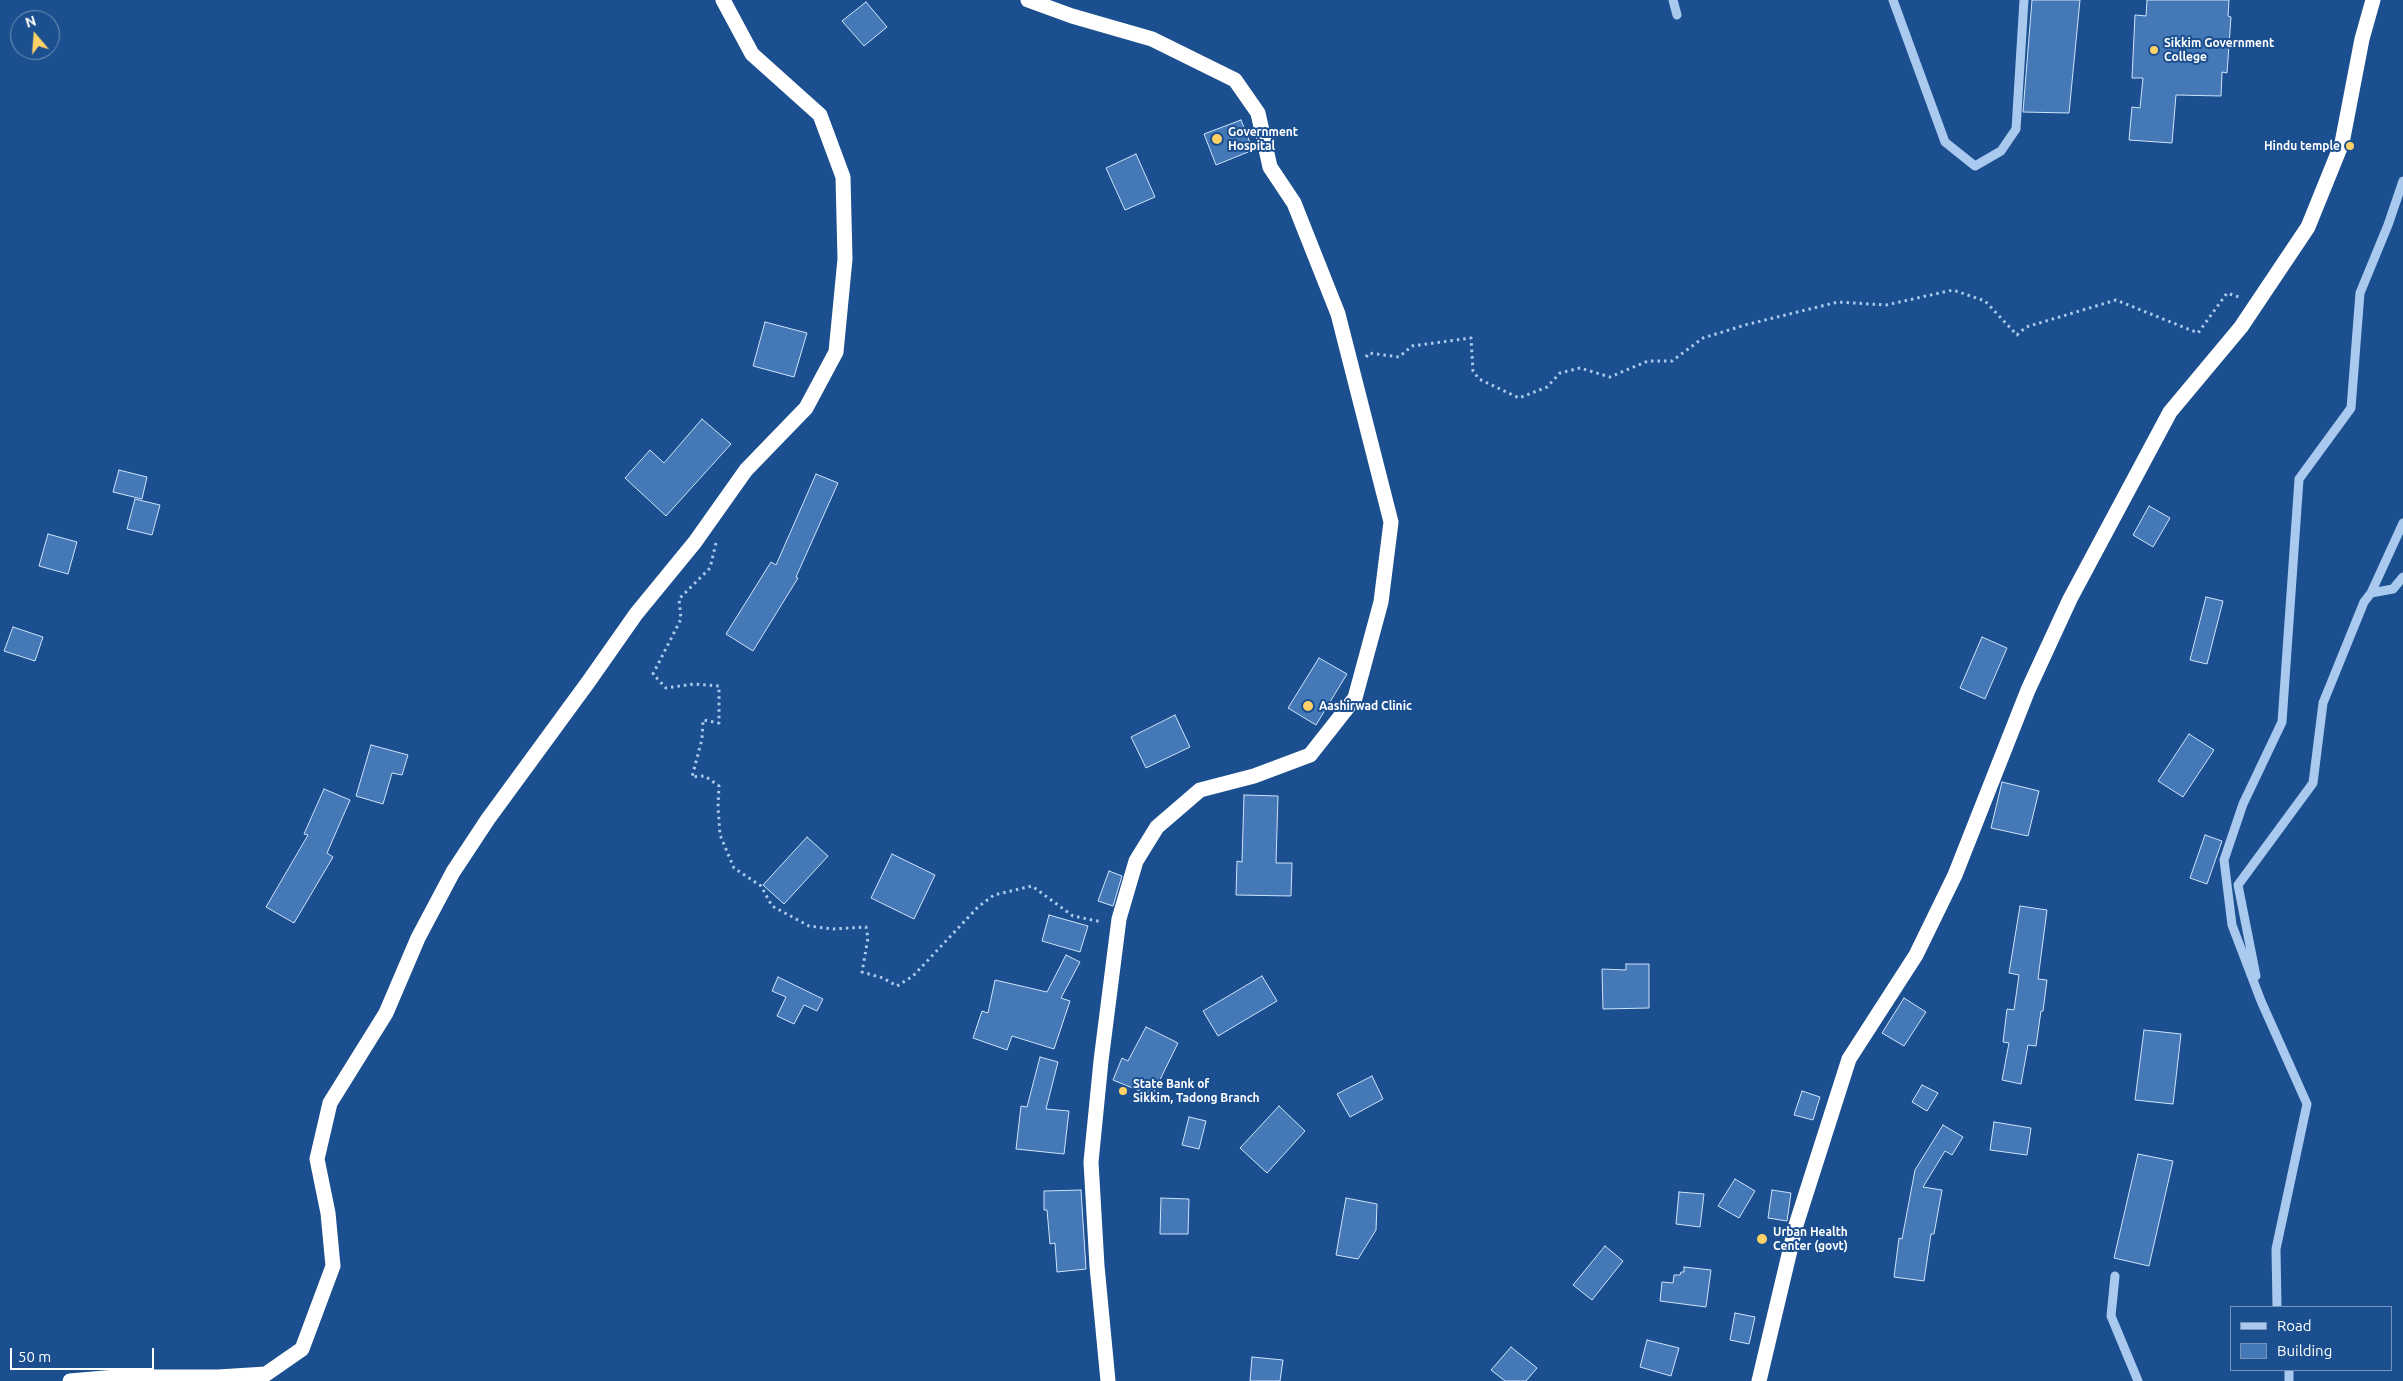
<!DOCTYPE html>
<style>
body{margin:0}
#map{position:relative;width:2403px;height:1381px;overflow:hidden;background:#1b4f8f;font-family:Ubuntu,sans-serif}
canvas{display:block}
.legend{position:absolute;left:2230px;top:1306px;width:162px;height:65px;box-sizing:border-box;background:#1b4f8f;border:1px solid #7695bc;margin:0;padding:6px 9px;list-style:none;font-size:15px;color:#fff}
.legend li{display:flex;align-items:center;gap:10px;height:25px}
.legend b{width:25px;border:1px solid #7695bc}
.north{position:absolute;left:10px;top:10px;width:50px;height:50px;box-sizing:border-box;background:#1b4f8f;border:1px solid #7695bc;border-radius:50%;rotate:342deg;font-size:14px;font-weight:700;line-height:20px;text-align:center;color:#fff}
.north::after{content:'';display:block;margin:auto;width:18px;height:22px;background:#ffd166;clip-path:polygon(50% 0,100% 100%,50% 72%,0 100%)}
.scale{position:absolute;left:10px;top:1348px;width:144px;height:22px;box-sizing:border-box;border:2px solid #fff;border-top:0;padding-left:6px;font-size:15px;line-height:18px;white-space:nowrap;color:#fff;-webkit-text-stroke:4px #1b4f8f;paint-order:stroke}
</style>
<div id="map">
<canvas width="2403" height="1381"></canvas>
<ul class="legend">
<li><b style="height:6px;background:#a9c9ee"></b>Road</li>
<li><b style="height:14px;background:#4478b7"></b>Building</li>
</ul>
<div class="north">N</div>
<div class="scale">50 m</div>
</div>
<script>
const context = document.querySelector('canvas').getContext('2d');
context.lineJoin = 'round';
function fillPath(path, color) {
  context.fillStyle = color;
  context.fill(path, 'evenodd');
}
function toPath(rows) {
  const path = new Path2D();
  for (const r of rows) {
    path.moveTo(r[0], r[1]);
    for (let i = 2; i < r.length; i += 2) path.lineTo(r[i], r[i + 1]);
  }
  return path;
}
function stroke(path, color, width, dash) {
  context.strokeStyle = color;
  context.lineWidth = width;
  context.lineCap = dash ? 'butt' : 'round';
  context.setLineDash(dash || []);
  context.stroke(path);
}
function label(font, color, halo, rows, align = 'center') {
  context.font = font + ' Ubuntu,sans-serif';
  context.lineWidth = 4;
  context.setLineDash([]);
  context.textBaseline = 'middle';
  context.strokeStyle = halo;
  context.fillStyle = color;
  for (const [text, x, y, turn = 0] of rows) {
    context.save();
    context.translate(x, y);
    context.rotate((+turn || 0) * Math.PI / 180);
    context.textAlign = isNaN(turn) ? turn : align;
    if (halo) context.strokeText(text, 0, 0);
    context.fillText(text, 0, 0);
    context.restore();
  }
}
const building = toPath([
 [2032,0,2080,0,2069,113,2023,112,2032,0],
 [2147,0,2229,0,2228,16,2231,17,2227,73,2222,72,2221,96,2176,95,2172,143,2129,140,2132,107,2140,108,2143,78,2132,78,2135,15,2146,16,2147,0],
 [866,2,887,27,864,46,842,21,866,2],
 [1241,120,1253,150,1216,165,1204,134,1241,120],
 [1136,154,1155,197,1125,210,1106,168,1136,154],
 [765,322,807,333,794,377,753,366,765,322],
 [702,419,731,444,666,516,625,478,650,450,664,463,702,419],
 [119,470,147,477,142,499,113,492,119,470],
 [816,474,838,483,796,577,798,578,753,651,726,634,771,562,776,565,816,474],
 [135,499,160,505,152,535,127,529,135,499],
 [2149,506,2170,518,2153,547,2133,535,2149,506],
 [48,534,77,542,68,574,39,566,48,534],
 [2206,597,2223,601,2207,664,2190,660,2206,597],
 [13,627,43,637,35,661,4,651,13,627],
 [1982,637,2007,648,1985,699,1960,688,1982,637],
 [1319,658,1347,674,1316,725,1288,708,1319,658],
 [1175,715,1190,747,1146,768,1131,737,1175,715],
 [2189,734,2214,750,2183,797,2158,781,2189,734],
 [371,745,408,755,402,775,392,773,383,804,356,796,371,745],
 [2002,782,2039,791,2028,836,1991,828,2002,782],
 [324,789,350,800,327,853,333,857,294,923,266,907,308,835,304,834,324,789],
 [1244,795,1278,796,1276,863,1292,863,1291,896,1236,895,1237,861,1242,862,1244,795],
 [2205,835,2222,841,2207,884,2190,878,2205,835],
 [807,837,828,856,784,904,763,885,807,837],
 [892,854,935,875,914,919,871,898,892,854],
 [1109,871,1122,876,1113,906,1098,901,1109,871],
 [2020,906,2047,910,2038,979,2047,980,2043,1011,2041,1011,2036,1046,2028,1045,2021,1084,2002,1080,2009,1043,2003,1042,2007,1009,2014,1010,2019,975,2009,973,2020,906],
 [1049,915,1088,926,1080,952,1042,941,1049,915],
 [1066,955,1080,962,1061,998,1070,1001,1054,1049,1012,1036,1007,1050,973,1038,982,1011,988,1013,995,980,1047,992,1066,955],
 [1626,964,1649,964,1649,1008,1603,1009,1602,969,1626,970,1626,964],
 [1262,976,1277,1001,1218,1036,1203,1011,1262,976],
 [778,977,823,999,817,1011,804,1005,794,1024,777,1016,786,997,772,991,778,977],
 [1904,998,1926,1012,1904,1046,1882,1033,1904,998],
 [1146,1027,1178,1043,1152,1096,1113,1080,1122,1058,1128,1061,1146,1027],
 [2144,1030,2181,1034,2173,1104,2135,1100,2144,1030],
 [1040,1057,1058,1062,1046,1109,1069,1111,1064,1154,1016,1149,1021,1106,1027,1107,1040,1057],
 [1372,1076,1383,1099,1350,1117,1337,1094,1372,1076],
 [1922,1085,1938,1093,1927,1111,1912,1102,1922,1085],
 [1802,1091,1820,1097,1813,1120,1794,1115,1802,1091],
 [1279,1106,1305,1131,1267,1173,1240,1148,1279,1106],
 [1189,1117,1206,1121,1199,1149,1182,1145,1189,1117],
 [1994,1122,2031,1128,2027,1155,1990,1150,1994,1122],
 [1943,1125,1963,1137,1952,1155,1945,1151,1923,1187,1942,1190,1934,1234,1931,1234,1924,1281,1894,1277,1899,1238,1902,1239,1915,1170,1943,1125],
 [2138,1154,2173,1161,2149,1266,2114,1258,2138,1154],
 [1735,1179,1755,1191,1739,1218,1718,1206,1735,1179],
 [1081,1190,1086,1269,1057,1272,1055,1243,1050,1244,1047,1210,1044,1210,1044,1191,1081,1190],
 [1772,1190,1791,1193,1787,1221,1768,1218,1772,1190],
 [1679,1192,1704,1194,1700,1227,1676,1224,1679,1192],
 [1161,1198,1189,1199,1188,1234,1160,1234,1161,1198],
 [1346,1198,1377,1204,1376,1230,1358,1259,1336,1255,1346,1198],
 [1605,1246,1623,1261,1592,1300,1573,1285,1605,1246],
 [1684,1267,1711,1270,1706,1307,1660,1301,1662,1282,1673,1283,1674,1275,1680,1275,1681,1272,1684,1272,1684,1267],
 [1735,1313,1755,1317,1749,1344,1730,1340,1735,1313],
 [1647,1340,1679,1348,1671,1376,1640,1367,1647,1340],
 [1511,1347,1537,1368,1526,1381,1505,1381,1491,1370,1511,1347],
 [1252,1357,1283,1360,1280,1381,1250,1381,1252,1357]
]);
fillPath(building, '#4478b7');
stroke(building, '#cfe3fa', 1);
stroke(toPath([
 [1366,357,1369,353,1399,357,1412,346,1471,338,1473,371,1479,379,1519,398,1547,387,1560,373,1580,368,1610,377,1648,361,1672,361,1703,338,1745,325,1838,302,1886,305,1953,290,1985,301,2017,335,2026,327,2116,300,2198,333,2227,293,2242,298],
 [716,543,710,568,679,599,681,619,653,674,666,688,694,684,719,686,719,723,703,720,702,739,692,777,705,776,719,786,718,807,720,835,734,868,761,886,772,906,809,926,833,929,866,927,868,938,862,972,883,978,897,986,913,976,978,907,994,895,1032,886,1073,916,1102,922]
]), '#a9c9ee', 3, [2.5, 4]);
stroke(toPath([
 [1673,0,1677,15],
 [1893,0,1945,142,1975,166,2001,151,2016,129,2024,0],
 [2371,593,2393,589,2403,577],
 [2256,976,2238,885,2313,783,2323,703,2364,602,2371,593,2403,523],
 [2115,1276,2111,1316,2138,1381],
 [2277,1307,2276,1249,2307,1104,2261,1001,2232,925,2224,860,2243,804,2282,722,2299,479,2351,408,2360,293,2388,225,2403,181],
 [2289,1370,2289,1381]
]), '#a9c9ee', 9);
stroke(toPath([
 [1028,0,1072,16,1152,39,1235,80,1258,113,1270,167,1294,203,1338,314,1391,522,1381,602,1355,698,1310,755,1254,776,1200,790,1157,827,1136,861,1119,919,1101,1061,1091,1162,1097,1266,1108,1381],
 [70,1381,116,1377,218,1377,266,1374,302,1349,333,1266,328,1213,317,1159,330,1103,386,1013,418,938,453,872,488,819,589,681,636,614,695,542,746,470,806,408,836,352,845,259,843,177,820,115,752,54,723,0],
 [1759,1381,1796,1225,1849,1059,1916,955,1955,875,2028,690,2070,599,2170,412,2241,327,2308,227,2342,143,2362,39,2373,0]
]), '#fff', 15);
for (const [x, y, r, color] of [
 [2154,50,5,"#ffd166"],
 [1217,139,6,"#ffd166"],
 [2350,146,5,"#ffd166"],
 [1308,706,6,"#ffd166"],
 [1123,1091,5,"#ffd166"],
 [1762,1239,6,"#ffd166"]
]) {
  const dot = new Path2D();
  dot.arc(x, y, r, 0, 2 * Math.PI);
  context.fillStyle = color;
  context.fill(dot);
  stroke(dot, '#1b4f8f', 2);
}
label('bold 12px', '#fff', '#1b4f8f', [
 ["Sikkim Government",2164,43],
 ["College",2164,57],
 ["Government",1228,132],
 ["Hospital",1228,146],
 ["Hindu temple",2340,146,"right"],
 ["Aashirwad Clinic",1319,706],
 ["State Bank of",1133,1084],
 ["Sikkim, Tadong Branch",1133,1098],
 ["Urban Health",1773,1232],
 ["Center (govt)",1773,1246]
], 'left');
</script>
